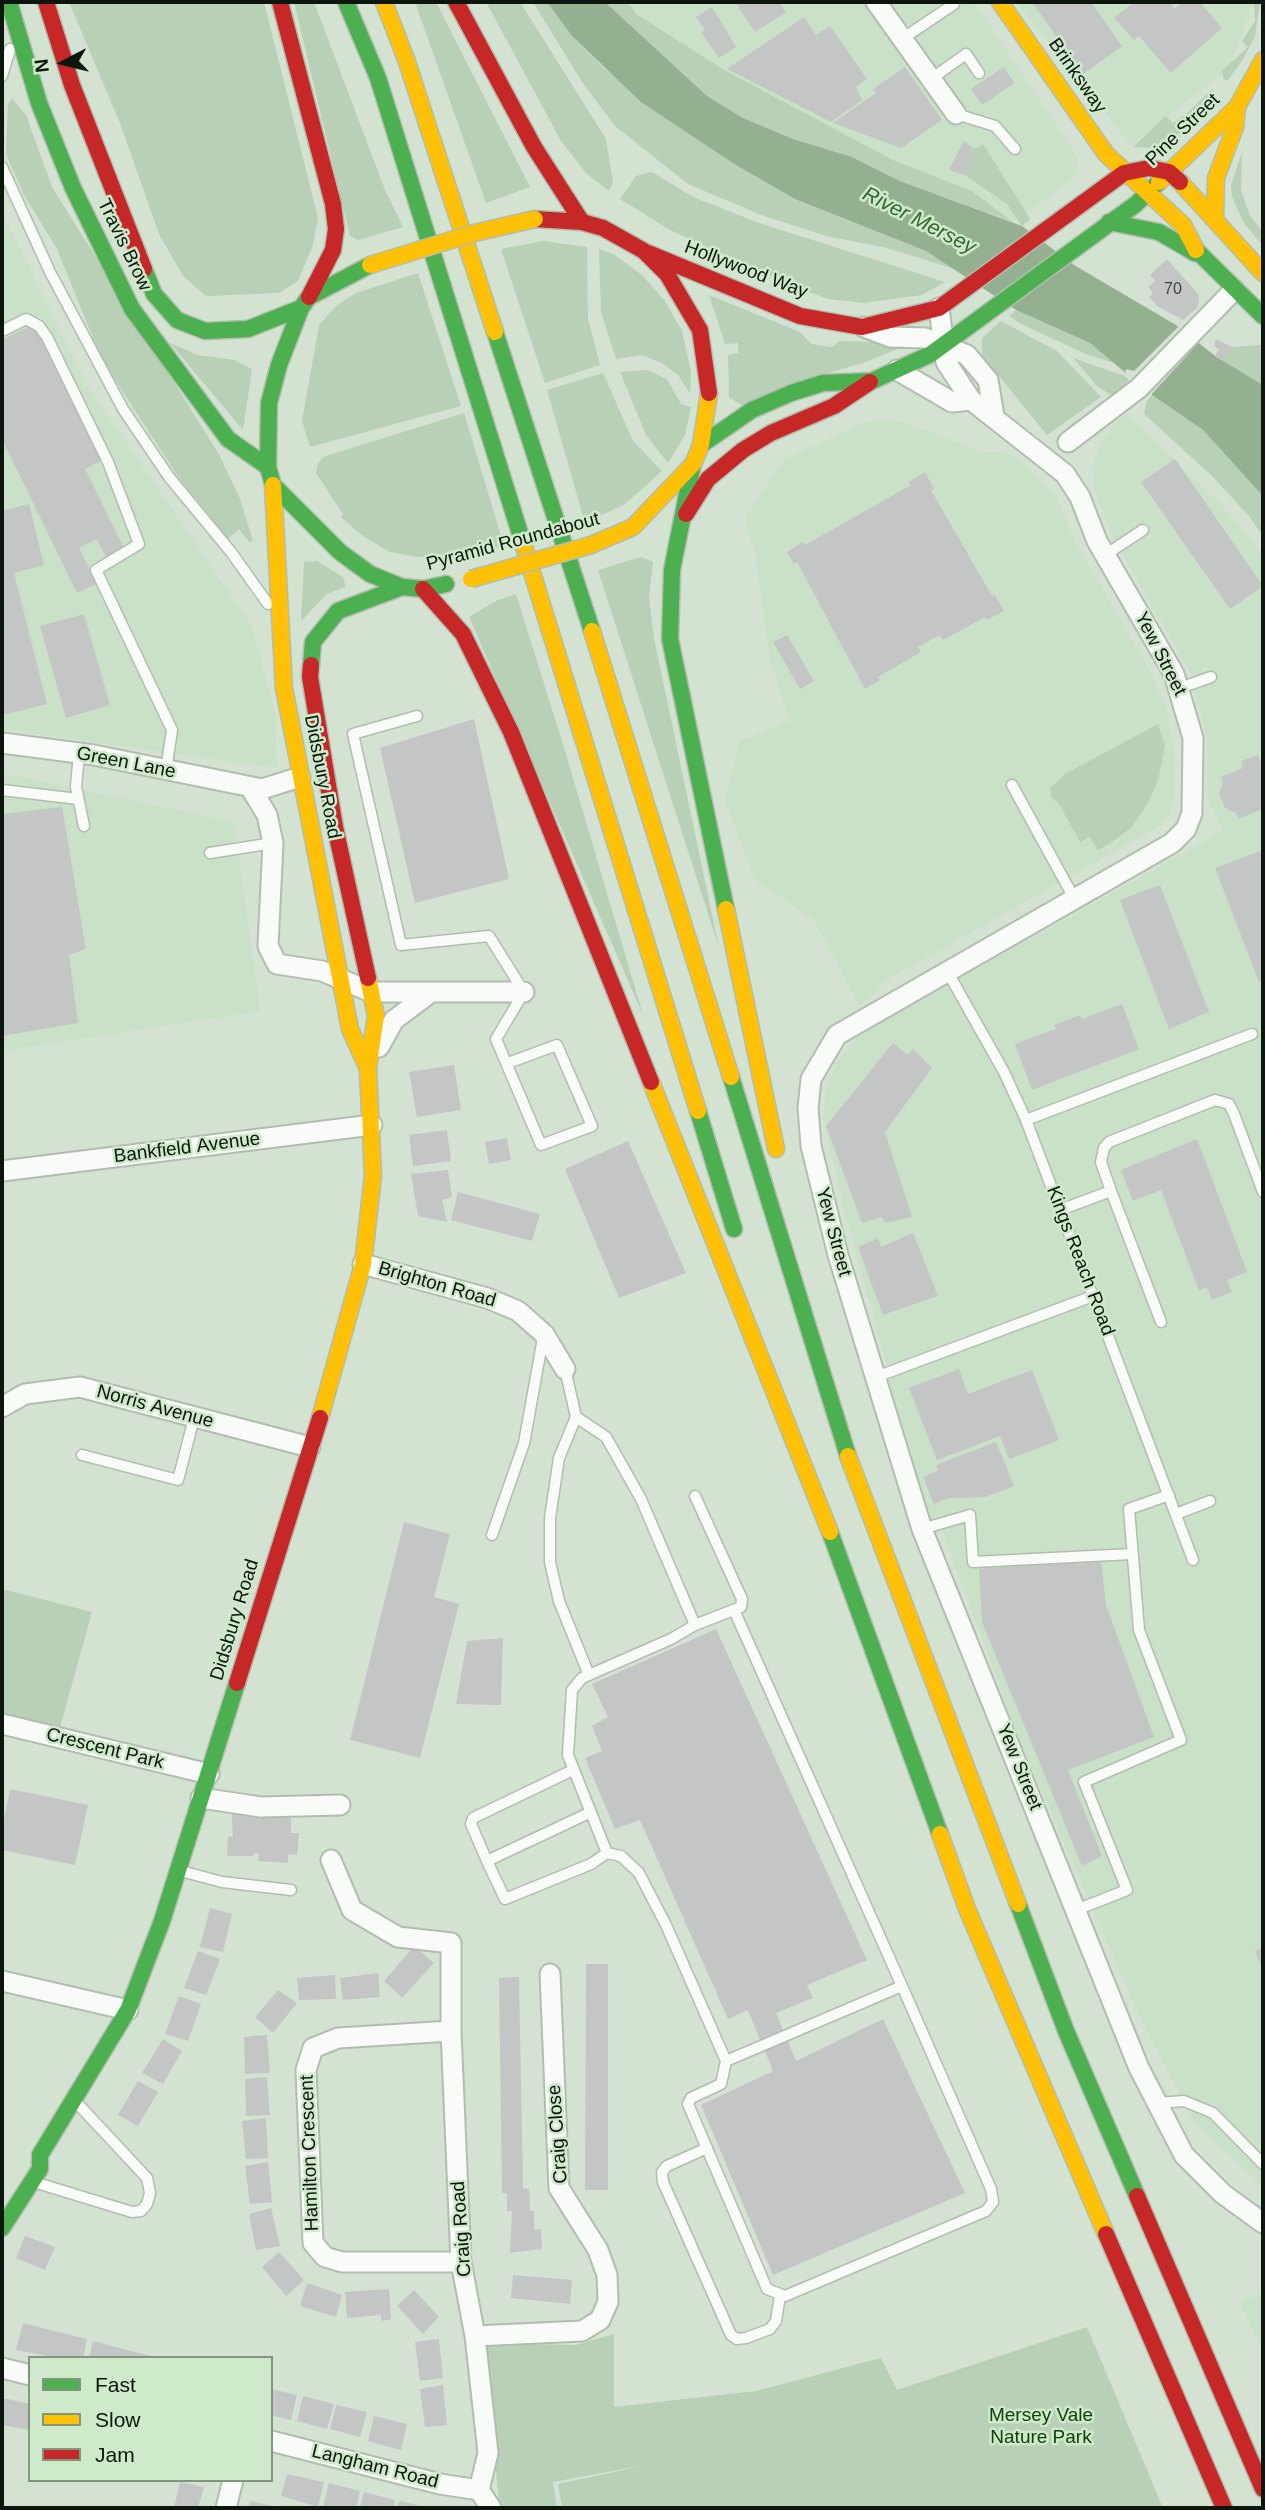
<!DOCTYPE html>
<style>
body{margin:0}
#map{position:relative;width:1265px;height:2510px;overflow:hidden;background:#d4e2d2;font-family:Helvetica,sans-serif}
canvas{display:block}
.frame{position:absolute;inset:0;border:4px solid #0d160c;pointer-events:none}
.legend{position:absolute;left:28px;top:2356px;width:245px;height:126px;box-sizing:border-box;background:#cfe9cb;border:2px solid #81957f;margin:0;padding:9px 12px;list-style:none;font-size:21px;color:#0d160c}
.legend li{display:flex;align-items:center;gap:14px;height:35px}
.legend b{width:35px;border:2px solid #81957f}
.north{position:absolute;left:28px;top:28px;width:70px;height:70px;-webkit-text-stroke:5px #cfe9cb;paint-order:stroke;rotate:263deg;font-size:19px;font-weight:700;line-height:28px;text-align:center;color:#0d160c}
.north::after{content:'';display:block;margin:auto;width:24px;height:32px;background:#0d160c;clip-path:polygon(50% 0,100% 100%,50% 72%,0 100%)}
</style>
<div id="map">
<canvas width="1265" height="2510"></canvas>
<div class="frame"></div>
<ul class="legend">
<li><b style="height:9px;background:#4caf50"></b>Fast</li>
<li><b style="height:9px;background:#ffc107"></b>Slow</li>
<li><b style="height:9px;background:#c62828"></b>Jam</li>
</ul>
<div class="north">N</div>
</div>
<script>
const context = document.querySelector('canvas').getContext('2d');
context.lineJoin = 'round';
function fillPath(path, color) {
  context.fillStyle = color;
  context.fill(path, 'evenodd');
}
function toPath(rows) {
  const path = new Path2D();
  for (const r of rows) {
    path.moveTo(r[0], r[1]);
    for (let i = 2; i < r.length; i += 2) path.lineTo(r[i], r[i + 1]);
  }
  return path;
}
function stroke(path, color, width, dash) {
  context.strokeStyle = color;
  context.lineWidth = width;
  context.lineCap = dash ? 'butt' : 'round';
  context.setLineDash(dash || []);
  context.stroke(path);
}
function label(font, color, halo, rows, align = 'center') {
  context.font = font + ' Helvetica,sans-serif';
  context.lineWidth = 5;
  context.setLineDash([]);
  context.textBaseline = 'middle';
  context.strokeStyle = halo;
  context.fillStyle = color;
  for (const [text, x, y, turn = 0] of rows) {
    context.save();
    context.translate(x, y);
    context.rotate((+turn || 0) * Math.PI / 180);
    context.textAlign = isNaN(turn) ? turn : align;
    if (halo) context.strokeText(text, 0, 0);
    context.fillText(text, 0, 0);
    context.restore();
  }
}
fillPath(toPath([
 [628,2,974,2,1078,158,1075,178,1013,222,972,191,893,160,726,71,636,14],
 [1016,2,1254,2,1230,67,1131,145],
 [2,213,87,385,252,626,275,714,277,768,2,729],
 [1127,414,1219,502,1263,554,1263,2187,1194,2121,1138,2013,1021,1744,942,1530,932,1524,923,1502,884,1384,891,1380,845,1214,823,1117,826,1089,836,1063,853,1041,871,1028,1223,831,1208,799,1207,739,1190,671,1112,536,1094,489,1093,467,1099,447,1115,423],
 [880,420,903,422,983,452,1005,452,1025,465,1056,496,1077,545,1153,677,1166,707,1173,747,1174,792,1170,814,1160,826,883,982,874,995,859,1005,814,920,754,879,725,799,740,741,790,721,770,659,754,545,749,539,746,517,784,460,860,424],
 [2,773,234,822,260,1011,2,1051],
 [1263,2293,1263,2352,1240,2302]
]), '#c9e1c6');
fillPath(toPath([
 [69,2,264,2,318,218,313,245,298,281,279,293,206,296,183,276,159,234,120,123],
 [294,2,314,2,385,190,403,227,358,240,350,236],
 [415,2,436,2,530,187,486,203],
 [486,2,520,2,606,139,613,183,609,191,586,173,561,141],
 [533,2,547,2,572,36,605,69,736,165,795,199,926,251,955,269,883,247,830,237,761,215,688,184,615,126,582,82],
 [605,2,628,2,636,14,726,71,893,160,972,191,1013,222,900,181,852,157,793,139,743,118,707,96],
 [1254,2,1260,2,1255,36,1242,61,1228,80,1224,80,1222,71,1248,47,1242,41,1255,21],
 [1212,89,1216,97,1174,139,1154,148,1133,147,1166,116,1173,123,1186,114],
 [12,98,26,115,52,187,220,456,240,499,253,541,249,542,239,529,228,539,179,478,102,360,57,249,23,193,6,154,8,104],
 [983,144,1030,219,1022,226,1007,204,966,176,974,149],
 [1242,152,1241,190,1250,216,1263,232,1263,246,1243,222,1232,196,1231,185],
 [652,172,693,197,759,223,945,282,922,295,864,303,828,299,795,287,670,230,620,199,636,176],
 [543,241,587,247,588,319,600,365,545,383,501,249],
 [599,249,613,254,642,275,665,301,682,331,691,372,690,393,678,375,662,363,641,355,616,359,601,312],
 [418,273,461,406,310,447,302,421,319,325,337,305,356,293],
 [709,295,800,332,811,344,832,347,840,341,904,343,904,346,866,362,790,384,743,406,729,397,728,355,738,353,738,343,725,344],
 [1016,310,1090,343,1118,364,1088,355,1021,324,1009,316],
 [1001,321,1057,351,1101,397,1047,435,982,355,982,338],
 [170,343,198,355,234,360,252,369,243,430],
 [1260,345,1263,347,1263,385,1222,360,1232,347],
 [1073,358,1125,376,1129,380,1113,395,1109,394,1096,385],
 [647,370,667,379,681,404,691,407,685,435,668,463,646,435,620,372],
 [603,373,633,441,662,471,625,504,585,523,547,390],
 [1152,395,1203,430,1263,496,1263,536,1249,516,1212,476,1144,414,1146,403],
 [464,413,504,546,457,558,417,557,390,552,364,537,341,517,343,514,316,473,318,464,323,457],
 [641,557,653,562,649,597,654,638,719,948,598,570],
 [317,561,343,577,346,587,327,594,301,621,304,562],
 [516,594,565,751,643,1015,469,617,498,600],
 [1158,724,1165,746,1158,780,1147,805,1131,828,1109,844,1098,850,1090,837,1080,842,1059,804,1051,797,1050,788,1065,774],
 [2,1589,92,1612,59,1731,2,1716],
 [1087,2327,1163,2508,562,2508,558,2484,651,2464,553,2482,557,2508,502,2508,499,2501,483,2343,576,2345,614,2334,614,2407,756,2391,881,2358,897,2390]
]), '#b8d0b5');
fillPath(toPath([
 [547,2,605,2,707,96,743,118,793,139,852,157,900,181,1022,226,1074,265,1176,325,1215,356,1263,385,1263,496,1203,430,1152,395,1090,343,1016,310,926,251,795,199,736,165,641,102,572,36]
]), '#94b090');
fillPath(toPath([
 [1181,324,1201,340,1150,396,1125,376,1126,369,1134,371]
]), '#d4e2d2');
fillPath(toPath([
 [735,2,779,2,786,12,755,32],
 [1032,2,1091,2,1122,46,1083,74],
 [1134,2,1169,2,1175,9,1183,2,1200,2,1222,28,1171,73,1139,36,1134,40,1114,18],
 [712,7,736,47,719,58,701,32,705,30,696,17],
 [804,17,816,35,830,26,867,79,856,87,862,100,831,122,727,69],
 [905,67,942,120,901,148,833,123,876,93,873,89],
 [1004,67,1014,83,982,105,971,89],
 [964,141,974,149,966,176,949,170],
 [1167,259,1199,295,1198,307,1183,320,1157,306,1149,297,1153,293,1148,287,1155,281,1150,275],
 [34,324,101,461,85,469,124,548,106,557,97,539,79,548,97,584,77,593,2,439,2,340],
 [1216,339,1232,347,1222,360,1215,355,1219,350,1214,346],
 [1175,459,1263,586,1230,609,1141,482],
 [925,472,934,489,931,490,992,596,994,594,1004,611,987,620,985,617,943,640,940,635,918,647,921,652,878,677,880,680,865,689,797,562,794,564,787,552,803,542,805,545,911,485,909,482],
 [29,504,44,565,14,573,47,704,2,715,2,511],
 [84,614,110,705,66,718,40,626],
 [787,635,814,681,800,689,773,642],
 [474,719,509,879,415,903,380,748],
 [1258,755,1260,761,1263,761,1263,809,1238,819,1236,813,1225,808,1219,793,1223,784,1221,777,1243,768,1241,761],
 [62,807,86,949,69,955,78,1023,2,1036,2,814],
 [1263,850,1263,980,1259,982,1215,868],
 [1160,885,1209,1012,1169,1029,1120,900],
 [1122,1004,1139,1049,1032,1090,1015,1044,1056,1029,1054,1025,1080,1015,1082,1019],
 [893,1043,908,1055,913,1049,932,1068,885,1132,912,1217,885,1223,882,1217,862,1223,826,1126],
 [454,1065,461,1110,417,1117,409,1072],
 [447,1130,451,1161,413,1166,409,1135],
 [507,1138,511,1160,489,1164,485,1142],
 [1197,1139,1247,1272,1227,1280,1232,1292,1212,1300,1207,1287,1199,1290,1161,1190,1133,1201,1121,1170],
 [628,1141,686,1273,619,1298,565,1169],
 [448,1170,452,1197,442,1200,447,1222,418,1216,411,1174],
 [458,1192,540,1214,532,1241,451,1220],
 [913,1233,938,1296,883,1315,858,1247,878,1238,881,1247],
 [959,1369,968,1394,1032,1370,1059,1440,1009,1459,1000,1436,937,1460,909,1388],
 [996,1442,1014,1486,985,1497,948,1498,934,1504,923,1477,938,1471,936,1465],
 [404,1522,450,1534,434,1597,459,1604,420,1758,350,1740],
 [1101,1559,1106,1605,1154,1737,1068,1770,1102,1856,1082,1866,982,1622,979,1569],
 [716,1629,867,1960,807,1985,813,1998,776,2013,796,2061,883,2019,965,2193,773,2275,701,2105,773,2071,748,2010,728,2019,640,1820,615,1829,585,1758,602,1751,592,1726,608,1717,592,1684],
 [503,1638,501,1705,456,1704,467,1641],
 [10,1789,88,1805,75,1865,2,1850,2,1830],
 [231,1805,291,1809,291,1833,299,1833,297,1855,288,1854,288,1863,258,1861,259,1853,254,1853,254,1856,227,1856,228,1836,233,1837],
 [210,1908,232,1914,223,1952,200,1947],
 [414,1946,434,1963,402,1998,384,1981],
 [1263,1947,1263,1969,1255,1951],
 [198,1951,220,1959,206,1995,184,1988],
 [586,1964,608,1964,608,2190,585,2190],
 [378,1973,380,1997,343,2000,340,1978],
 [335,1975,336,1999,299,2000,297,1978],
 [519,1977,523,2188,529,2189,530,2211,534,2211,534,2230,541,2229,542,2249,510,2253,512,2211,507,2211,507,2193,502,2193,499,1978],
 [278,1990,297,2003,273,2033,255,2017],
 [179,1996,201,2004,188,2041,165,2034],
 [267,2035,270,2073,245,2074,244,2037],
 [163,2039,182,2051,163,2084,142,2073],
 [267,2077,270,2115,246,2116,245,2079],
 [138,2081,158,2092,138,2126,118,2115],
 [266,2118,268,2158,246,2159,242,2121],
 [268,2162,272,2202,250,2204,245,2166],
 [271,2208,280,2246,256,2250,249,2214],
 [25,2236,55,2247,45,2270,16,2258],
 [279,2252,304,2280,286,2296,262,2267],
 [513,2275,572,2280,570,2304,511,2298],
 [307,2283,342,2295,336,2317,300,2306],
 [389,2289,391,2319,381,2321,381,2315,347,2318,345,2292],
 [414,2290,439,2317,423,2334,397,2306],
 [23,2323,87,2339,83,2358,57,2358,16,2350],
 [439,2339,443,2378,420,2381,415,2342],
 [93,2341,154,2357,153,2358,89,2358],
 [443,2385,447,2425,425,2427,420,2389],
 [271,2389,297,2395,291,2420,271,2415],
 [303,2396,334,2404,327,2429,297,2421],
 [3,2398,30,2404,30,2430,2,2425],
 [336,2405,367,2412,360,2437,330,2429],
 [374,2416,407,2424,401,2450,368,2441],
 [287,2474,324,2482,318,2507,281,2496],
 [180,2482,204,2487,198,2508,174,2508],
 [329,2483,360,2491,356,2508,323,2508],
 [364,2492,395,2500,393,2508,360,2508],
 [250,2501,278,2507,278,2508,248,2508],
 [399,2501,426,2507,426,2508,397,2508]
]), '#c4c6c5');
const lane = toPath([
 [902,39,954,4],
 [2,76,10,49],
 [931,79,966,54,979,73],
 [956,114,995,126,1015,149],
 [2,167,50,272,123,409,169,477,231,552,268,604],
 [2,331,26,319,39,326,47,337,108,462,139,544,96,570,172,730,166,770],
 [1105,555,1143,530],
 [1180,688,1211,677],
 [417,716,353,734,401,945,489,936,524,992,496,1039,541,1145,592,1126,557,1045,508,1063],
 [79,753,76,787,84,826],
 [1012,785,1074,898],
 [2,790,78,799],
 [210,853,273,843],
 [947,971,1004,1072,1026,1120,1193,1560],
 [1026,1120,1252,1034],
 [1111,1191,1101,1162,1104,1148,1109,1142,1215,1100,1229,1104,1234,1114,1263,1192],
 [1060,1210,1111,1191,1161,1322],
 [565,1369,576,1417,606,1437,641,1499,695,1625],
 [876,1377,1093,1296],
 [576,1417,559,1458,550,1518,550,1562,559,1601,589,1675],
 [82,1455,178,1480,194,1418],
 [695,1496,742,1599,741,1607,695,1625,671,1639,582,1678,572,1690,568,1755,607,1853,621,1856,639,1873,666,1925,726,2061,721,2084,691,2098,688,2104,767,2289,785,2296,986,2211,993,2202,991,2189,902,1986,734,1610],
 [1176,1514,1210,1501],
 [922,1529,970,1515,973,1562,1132,1554],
 [492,1535,524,1443,543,1338],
 [573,1770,473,1818,471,1824,487,1861,505,1899,591,1864,607,1853],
 [487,1861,589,1813],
 [181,1871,222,1882,291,1890],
 [1076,1910,1127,1890,1084,1782,1181,1740,1139,1630,1129,1509,1169,1495],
 [726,2061,902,1986],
 [1157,2103,1184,2101,1213,2113,1263,2164],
 [707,2148,667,2166,662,2172,663,2182,731,2335,737,2339,746,2338,770,2329,776,2321,780,2295],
 [37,2183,132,2212,141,2211,147,2204,150,2193,147,2178,77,2103]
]);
const street = toPath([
 [876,2,956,114],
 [939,308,946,362,971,400,1065,474,1080,497,1097,541,1174,674,1193,738,1192,813,1186,829,1172,843,837,1035,811,1079,808,1108,811,1146,838,1255,922,1529,1139,2068,1184,2155,1223,2194,1263,2223],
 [864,327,890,337,925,338,967,355,988,380,994,416],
 [897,370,952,402,971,400],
 [1068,442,1139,388,1234,290],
 [2,743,94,755,262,789,300,777],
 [250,787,267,815,273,843,268,946,277,964,322,971,371,992,524,992],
 [379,1047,394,1020,430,993],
 [2,1171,372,1125],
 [363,1264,487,1298,518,1311,544,1334,565,1369],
 [2,1407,25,1394,80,1387,310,1447],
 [2,1724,209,1774],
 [201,1798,261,1807,340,1805],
 [331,1860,352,1910,398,1937,451,1943,451,2031,461,2262,475,2336,488,2453,479,2490,491,2508],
 [2,1981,128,2010],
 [451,2031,338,2038,313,2048,306,2070,313,2243,325,2257,342,2262,461,2262],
 [475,2336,582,2331,600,2320,608,2302,607,2275,598,2250,559,2188,550,1974],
 [2,2368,30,2375],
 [271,2441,440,2484,479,2490],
 [226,2508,233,2480]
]);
const fast = toPath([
 [9,2,39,103,73,188,132,309,228,439,268,467],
 [346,2,378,78,523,543],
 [1109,222,1159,232,1195,253],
 [1196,250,1263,316],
 [370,265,309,297,301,308,279,365,269,403,268,467,273,485,340,552,370,574,402,587,423,589,446,584],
 [144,269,154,294,177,320,205,331,248,329,301,308],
 [495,332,592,631],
 [701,445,752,410,791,393,823,383,872,381,931,354,1136,204,1159,182],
 [693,464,672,570,670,639,726,909],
 [311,665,313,642,338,611,402,587],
 [731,1077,848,1456],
 [698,1111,734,1229],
 [830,1532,940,1834],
 [1018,1904,1066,2031,1137,2196],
 [2,2228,40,2169,40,2155,128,2010,162,1921,237,1683]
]);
const slow = toPath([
 [384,2,407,62,495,332],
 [1000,2,1106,154,1183,225,1196,250],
 [1159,182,1237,107,1263,60],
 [1180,182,1263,273],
 [1215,220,1216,178,1235,127,1237,108],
 [273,485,284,688,350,1029,368,1069],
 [633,527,693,464,701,445,709,393],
 [523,543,698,1111],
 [592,631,731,1077],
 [726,909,776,1149],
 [651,1082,830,1532],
 [320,1418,363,1264,373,1175,368,1069,376,1016,368,978],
 [848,1456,1018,1904],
 [940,1834,967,1909,1106,2234]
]);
const jam = toPath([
 [46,2,72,85,144,269],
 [280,2,333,204,336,229,333,250,309,297],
 [456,2,534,147,582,222],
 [535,219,582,222,603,228,644,251,667,274,700,330,709,393],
 [648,253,800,316,862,327,939,308,1124,173,1149,168,1169,172,1180,182],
 [686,514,708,479,743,450,771,433,834,406,870,382],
 [423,589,463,634,511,732,651,1082],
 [311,665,310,677,335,827,368,978],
 [237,1683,320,1418],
 [1137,2196,1263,2489],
 [1106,2234,1224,2508]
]);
stroke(lane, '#b1bdaf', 13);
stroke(street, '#b1bdaf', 23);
stroke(fast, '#b1bdaf', 19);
stroke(slow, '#b1bdaf', 19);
stroke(jam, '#b1bdaf', 19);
stroke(lane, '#f9fbf8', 10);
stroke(street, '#f9fbf8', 19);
stroke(fast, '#4caf50', 16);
stroke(slow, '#ffc107', 16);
stroke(jam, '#c62828', 16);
const slowBridge = toPath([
 [370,265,474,233,535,219],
 [471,579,591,545,633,527]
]);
stroke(slowBridge, '#b1bdaf', 19, []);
stroke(slowBridge, '#ffc107', 16);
label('16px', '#3b423a', null, [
 ["70",1173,290]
]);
label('19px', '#0d160c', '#cfe9cb', [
 ["Brinksway",1077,76,55],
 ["Pine Street",1183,130,-44],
 ["Travis Brow",124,245,64],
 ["Hollywood Way",746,270,21],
 ["Pyramid Roundabout",513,542,-15],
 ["Yew Street",1160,654,63],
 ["Green Lane",126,763,11],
 ["Didsbury Road",322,777,79],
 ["Bankfield Avenue",187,1148,-7],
 ["Yew Street",833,1232,75],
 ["Kings Reach Road",1080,1261,69],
 ["Brighton Road",437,1285,16],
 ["Norris Avenue",155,1407,15],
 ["Didsbury Road",235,1620,-73],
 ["Crescent Park",105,1749,14],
 ["Yew Street",1019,1767,68],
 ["Craig Close",558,2134,-94],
 ["Hamilton Crescent",310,2153,-92],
 ["Craig Road",462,2229,-94],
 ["Langham Road",375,2467,14]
]);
label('19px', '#10400b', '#cfe9cb', [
 ["Mersey Vale",1041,2416],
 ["Nature Park",1041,2438]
]);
label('italic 21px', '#356430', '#cfe9cb', [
 ["River Mersey",919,221,27]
]);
</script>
